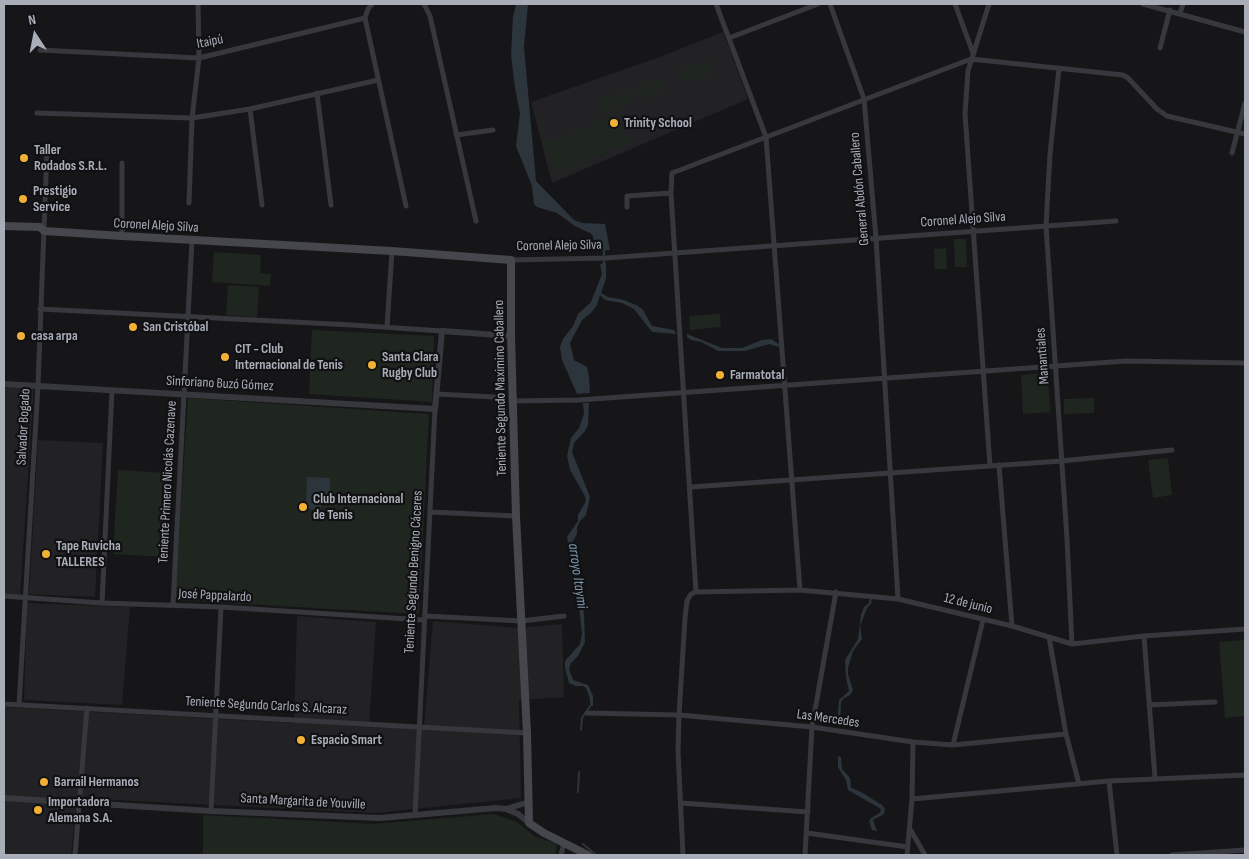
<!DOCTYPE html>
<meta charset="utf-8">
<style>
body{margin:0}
#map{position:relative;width:1249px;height:859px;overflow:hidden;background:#161618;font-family:"Sofia Sans Condensed",sans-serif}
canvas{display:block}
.frame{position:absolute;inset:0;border:5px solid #a8adb8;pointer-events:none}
.north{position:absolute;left:10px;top:10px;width:50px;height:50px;-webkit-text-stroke:4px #111113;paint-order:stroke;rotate:349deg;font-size:14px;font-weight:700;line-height:20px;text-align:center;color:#a8adb8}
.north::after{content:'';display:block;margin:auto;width:18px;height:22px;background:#a8adb8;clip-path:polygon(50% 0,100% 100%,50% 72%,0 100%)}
</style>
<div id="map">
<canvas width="1249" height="859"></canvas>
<div class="frame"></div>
<div class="north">N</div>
</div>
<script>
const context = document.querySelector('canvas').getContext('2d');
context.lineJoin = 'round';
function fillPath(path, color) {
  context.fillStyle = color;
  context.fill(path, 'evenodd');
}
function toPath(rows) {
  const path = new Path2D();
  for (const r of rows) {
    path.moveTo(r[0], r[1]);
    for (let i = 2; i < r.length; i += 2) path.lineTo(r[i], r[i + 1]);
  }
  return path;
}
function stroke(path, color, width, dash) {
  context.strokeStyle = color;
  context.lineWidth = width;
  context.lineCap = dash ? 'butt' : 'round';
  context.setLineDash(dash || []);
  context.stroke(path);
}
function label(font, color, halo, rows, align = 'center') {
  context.font = font + ' "Sofia Sans Condensed",sans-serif';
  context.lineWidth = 4.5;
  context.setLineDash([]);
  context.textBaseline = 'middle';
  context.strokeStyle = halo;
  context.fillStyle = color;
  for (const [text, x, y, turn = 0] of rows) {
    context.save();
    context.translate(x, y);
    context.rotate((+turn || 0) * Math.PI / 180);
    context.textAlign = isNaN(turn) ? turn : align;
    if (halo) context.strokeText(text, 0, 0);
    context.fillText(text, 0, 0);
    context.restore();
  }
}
fillPath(toPath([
 [723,32,748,99,552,183,531,102,657,58],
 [4,386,34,387,20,595,4,594],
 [38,440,103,443,95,597,29,594],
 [27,603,130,607,122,705,24,700],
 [297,616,376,622,369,725,424,727,433,621,519,628,562,624,564,697,519,700,521,798,375,813,77,798,71,855,4,855,4,707,294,723]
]), '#222225');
fillPath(toPath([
 [706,60,712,74,686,83,681,70],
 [658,78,663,90,640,99,635,87],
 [627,90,633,103,603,115,598,101],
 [617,114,629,143,573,166,561,138],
 [558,137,571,168,556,174,543,143],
 [954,239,966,239,967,267,955,267],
 [946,248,947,269,935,269,934,249],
 [214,252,261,255,260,273,271,274,270,286,212,282],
 [228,285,259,287,257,317,226,315],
 [720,314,721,327,690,330,689,316],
 [312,330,434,336,432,402,309,394],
 [1048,373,1050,412,1023,414,1021,375],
 [188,398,429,414,419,614,175,600],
 [1094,398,1094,413,1064,414,1064,399],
 [1168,458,1172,495,1153,498,1148,460],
 [118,470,169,473,164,557,113,554],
 [1245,640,1245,716,1225,718,1219,642],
 [494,814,517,822,534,836,557,844,555,855,203,855,203,815,374,824]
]), '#1e261f');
fillPath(toPath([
 [516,4,528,4,524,47,536,181,574,220,582,223,605,224,610,250,597,251,592,234,575,226,557,213,537,207,534,204,532,186,516,146,520,113,515,88,511,55,513,17],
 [606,263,606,279,601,293,608,297,624,300,638,306,643,310,652,326,674,330,676,334,652,332,634,309,622,303,605,300,600,295,597,305,591,313,582,320,570,343,574,360,587,367,589,377,590,393,577,394,562,360,560,347,563,339,573,326,578,314,591,302,602,274,600,264],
 [687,334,722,348,742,348,762,340,771,339,779,344,779,347,769,344,745,351,718,351,701,342,691,340,687,337],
 [583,403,589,403,588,425,585,431,574,443,572,452,590,497,586,515,580,521,577,527,577,534,572,543,584,614,585,642,578,656,571,663,569,669,573,680,588,685,593,696,593,706,590,706,590,699,586,688,583,686,576,686,569,683,565,668,565,661,580,644,582,634,576,577,572,552,569,548,567,537,578,521,578,515,586,501,585,496,570,470,567,456,571,438,579,428,584,414],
 [307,477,330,478,330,494,321,494,321,510,306,509],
 [870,598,872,598,871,604,867,608,860,626,862,639,853,651,848,668,848,674,853,690,850,695,844,698,841,702,840,724,837,724,839,700,849,691,846,677,845,660,858,639,861,615,864,607,869,603],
 [838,756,841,757,842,769,850,778,851,788,861,792,882,805,885,809,884,814,873,820,877,831,872,830,869,821,871,818,880,813,881,809,848,790,846,780,838,767]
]), '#2c353c');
stroke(toPath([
 [604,265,604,249],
 [581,730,582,718,591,705],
 [578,792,579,772],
 [583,844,596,855]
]), '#2c353c', 2);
stroke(toPath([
 [424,4,430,16,476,221],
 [716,4,766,137,800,590],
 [830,4,864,99,876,238,898,599],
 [955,4,973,53],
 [989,4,968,71,965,114,990,466],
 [1143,4,1245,32],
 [1180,13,1183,4],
 [365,18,406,206],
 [729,38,818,4],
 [1160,48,1170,10],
 [40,50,199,58,365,18,368,9,372,4],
 [1059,68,1050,154,1046,226,1067,539,1072,644],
 [317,93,331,205],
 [250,109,262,205],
 [37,113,192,118,250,109,378,80],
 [456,135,493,130],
 [1232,153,1245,103],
 [189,203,192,118,199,58,198,4],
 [627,207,627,196,671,193],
 [122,236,122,163],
 [511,260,606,258,1116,221],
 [40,309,352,325,442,331],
 [387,327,392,251],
 [436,394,494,397],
 [513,401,579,400,1126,361,1245,363],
 [999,465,1012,626],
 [691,487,1061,461,1172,450],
 [430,512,516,516],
 [696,592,671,193,672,173,971,59,1123,75,1128,78,1157,109,1167,116,1245,134],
 [4,596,102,603,221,607,424,620],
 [102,603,112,390],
 [173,605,192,240],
 [425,616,521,621,564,616],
 [1144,636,1155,778],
 [1049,637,1066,734,1079,784],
 [4,704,527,733],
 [19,705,38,386,47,150],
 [1149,705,1215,702],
 [587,713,679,715,812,727,913,742,953,745,1066,734],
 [953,745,983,620],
 [1109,781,1117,855],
 [912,799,1109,781,1245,775],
 [681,803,808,812],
 [211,811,221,607],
 [415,815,435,409],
 [910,829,925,855],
 [807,833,908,847],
 [75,855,87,708],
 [561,855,564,843],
 [683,855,678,751,679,715,685,618,687,601,691,594,696,592,800,590,898,599,1012,626,1072,644,1144,636,1245,629],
 [805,855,812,727,836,592],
 [907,855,912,799,913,742],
 [1172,855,1245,850]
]), '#37383d', 5);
stroke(toPath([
 [4,384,435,409,442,331,511,336],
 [4,798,211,811,380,818,496,808,506,809,518,814,529,823],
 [506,809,529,802]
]), '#37383d', 6);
stroke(toPath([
 [4,226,40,227,44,231,122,236,392,251,511,260,511,336,516,516,527,733,529,823,544,833,588,855]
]), '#45474d', 8);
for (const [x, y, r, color] of [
 [614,123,5,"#f2b134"],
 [24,158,5,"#f2b134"],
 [23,199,5,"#f2b134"],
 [133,327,5,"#f2b134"],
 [21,336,5,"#f2b134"],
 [225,357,5,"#f2b134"],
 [372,365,5,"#f2b134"],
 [720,375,5,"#f2b134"],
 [303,507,5,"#f2b134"],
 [46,554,5,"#f2b134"],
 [301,740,5,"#f2b134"],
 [44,782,5,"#f2b134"],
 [38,810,5,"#f2b134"]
]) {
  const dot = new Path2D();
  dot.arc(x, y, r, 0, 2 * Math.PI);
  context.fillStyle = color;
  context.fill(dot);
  stroke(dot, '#111113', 2);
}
label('14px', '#a8adb8', '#111113', [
 ["Itaipú",210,42,-11],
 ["General Abdón Caballero",860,189,-95],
 ["Coronel Alejo Silva",963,220,-4],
 ["Coronel Alejo Silva",156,226,3],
 ["Coronel Alejo Silva",559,246,-1],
 ["Manantiales",1043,356,-94],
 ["Sinforiano Buzó Gómez",220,384,3],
 ["Teniente Segundo Maximino Caballero",501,388,-91],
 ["Salvador Bogado",24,427,-87],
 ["Teniente Primero Nicolás Cazenave",168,482,-87],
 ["Teniente Segundo Benigno Cáceres",414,572,-87],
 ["José Pappalardo",215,596,3],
 ["12 de junio",968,604,14],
 ["Teniente Segundo Carlos S. Alcaraz",266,706,3],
 ["Las Mercedes",828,719,8],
 ["Santa Margarita de Youville",303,802,3]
]);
label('bold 14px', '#a8adb8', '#111113', [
 ["Trinity School",624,123],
 ["Taller",34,150],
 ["Rodados S.R.L.",34,166],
 ["Prestigio",33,191],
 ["Service",33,207],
 ["San Cristóbal",143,327],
 ["casa arpa",31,336],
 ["CIT - Club",235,349],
 ["Internacional de Tenis",235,365],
 ["Santa Clara",382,357],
 ["Rugby Club",382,373],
 ["Farmatotal",730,375],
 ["Club Internacional",313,499],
 ["de Tenis",313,515],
 ["Tape Ruvicha",56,546],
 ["TALLERES",56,562],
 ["Espacio Smart",311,740],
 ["Barrail Hermanos",54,782],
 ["Importadora",48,802],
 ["Alemana S.A.",48,818]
], 'left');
label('italic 15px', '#7f9bb3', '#111113', [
 ["arroyo Itaymi",577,576,82]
]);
</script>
